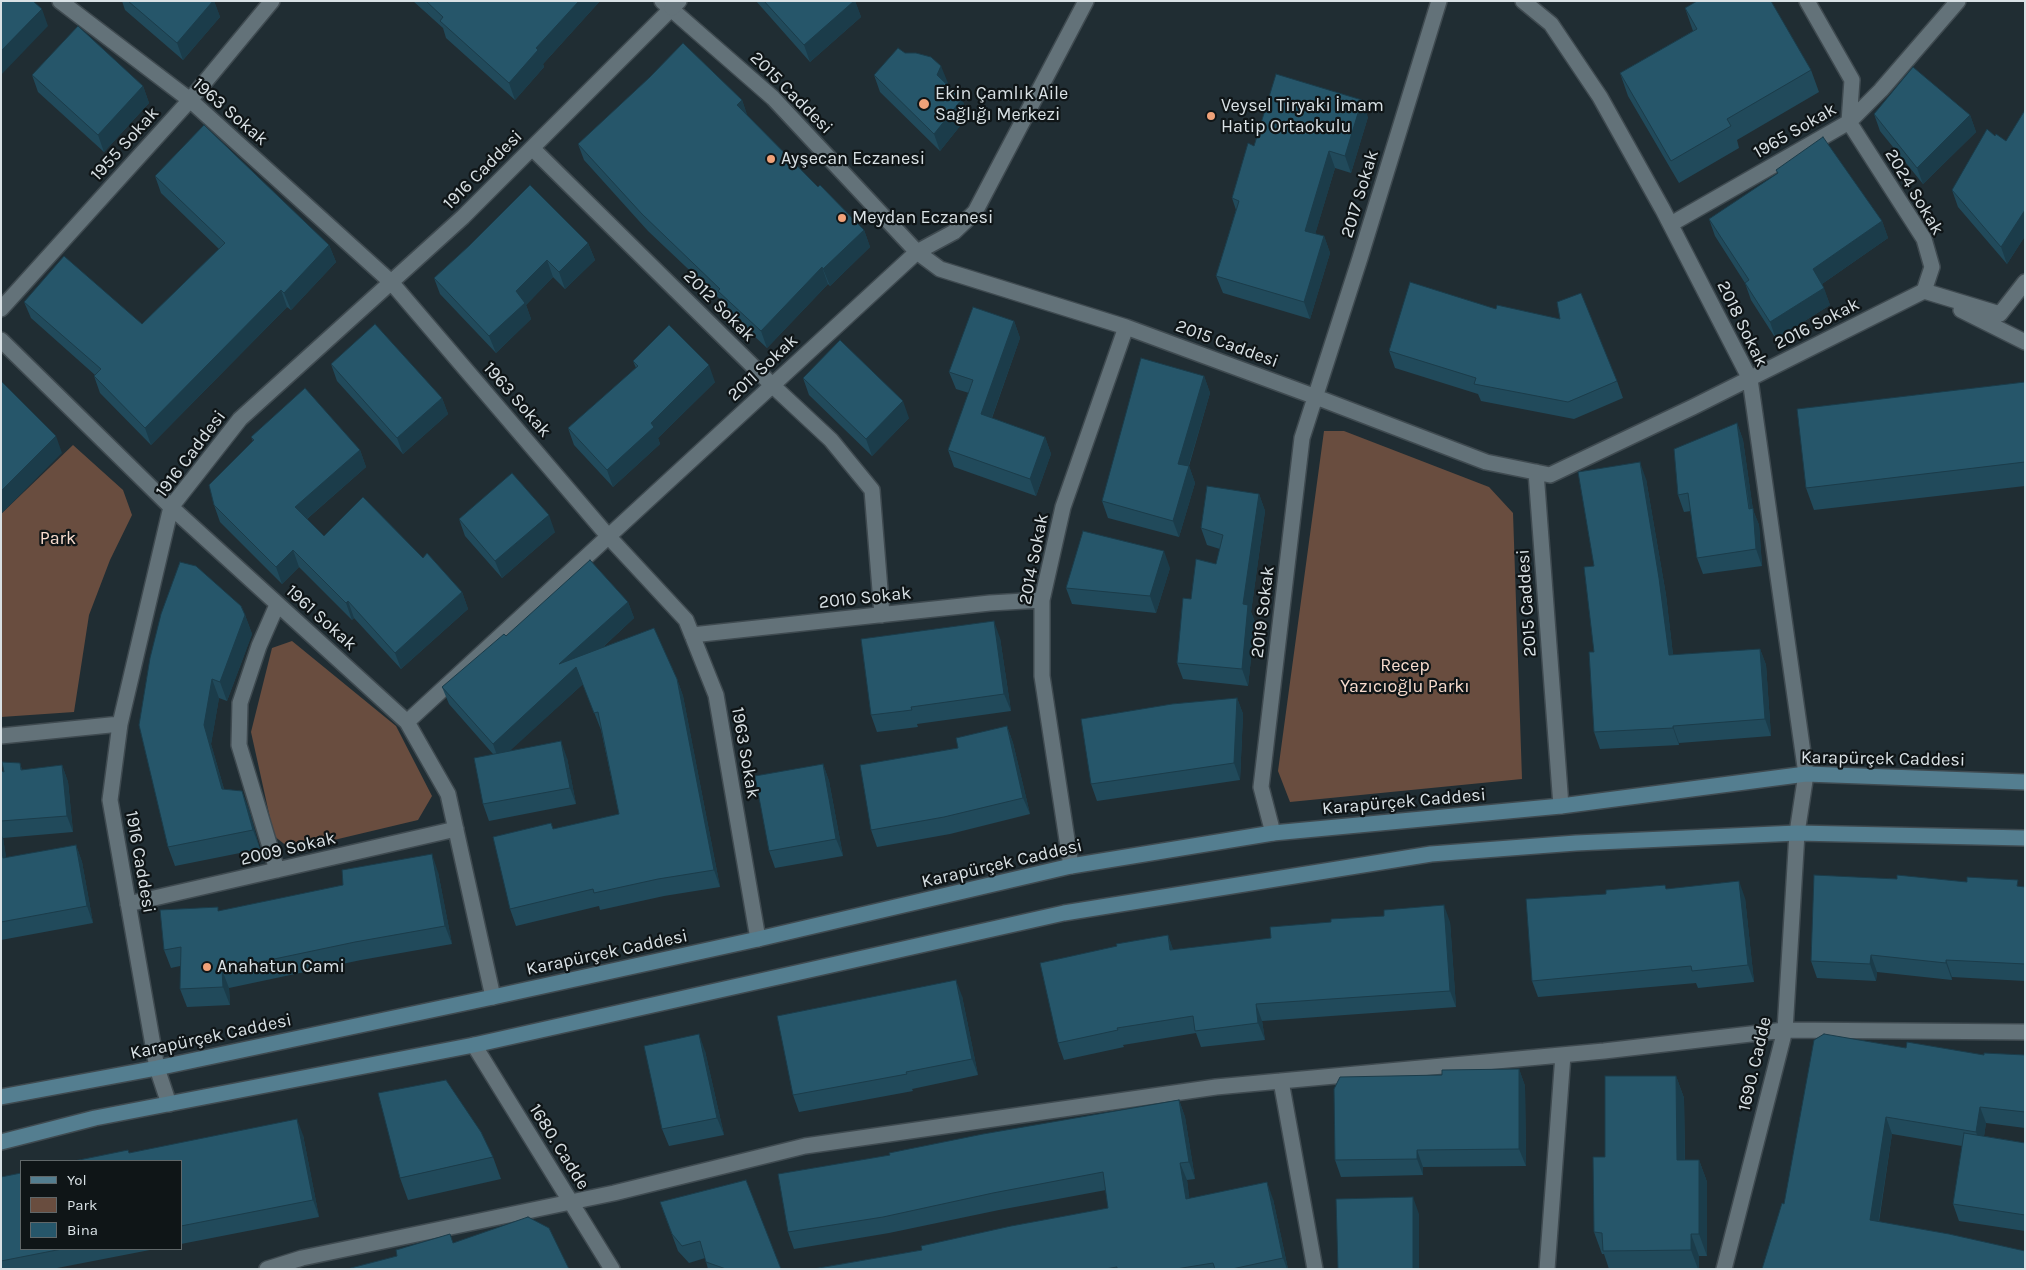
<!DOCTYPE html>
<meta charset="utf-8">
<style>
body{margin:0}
#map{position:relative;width:2026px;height:1270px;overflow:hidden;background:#202d33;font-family:Karla,sans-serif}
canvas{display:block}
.frame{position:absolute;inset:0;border:2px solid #d9e1e5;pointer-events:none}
.legend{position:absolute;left:20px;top:1160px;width:162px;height:90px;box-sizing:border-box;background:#0f1517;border:1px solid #606769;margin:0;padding:6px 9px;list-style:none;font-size:15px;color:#d9e1e5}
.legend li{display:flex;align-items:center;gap:10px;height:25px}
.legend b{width:25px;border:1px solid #606769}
</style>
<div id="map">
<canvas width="2026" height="1270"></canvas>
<div class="frame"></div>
<ul class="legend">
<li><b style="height:6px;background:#547e90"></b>Yol</li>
<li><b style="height:14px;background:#694d3f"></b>Park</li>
<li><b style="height:14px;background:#26566a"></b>Bina</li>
</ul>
</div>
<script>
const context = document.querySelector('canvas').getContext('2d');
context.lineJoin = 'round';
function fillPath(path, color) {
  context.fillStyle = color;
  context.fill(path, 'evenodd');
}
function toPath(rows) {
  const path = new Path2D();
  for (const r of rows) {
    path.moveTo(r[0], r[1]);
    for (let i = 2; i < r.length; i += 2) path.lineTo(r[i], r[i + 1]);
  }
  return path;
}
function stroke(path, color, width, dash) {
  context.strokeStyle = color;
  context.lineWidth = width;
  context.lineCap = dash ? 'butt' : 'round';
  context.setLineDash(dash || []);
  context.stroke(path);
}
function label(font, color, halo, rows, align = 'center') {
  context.font = font + ' Karla,sans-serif';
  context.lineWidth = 4.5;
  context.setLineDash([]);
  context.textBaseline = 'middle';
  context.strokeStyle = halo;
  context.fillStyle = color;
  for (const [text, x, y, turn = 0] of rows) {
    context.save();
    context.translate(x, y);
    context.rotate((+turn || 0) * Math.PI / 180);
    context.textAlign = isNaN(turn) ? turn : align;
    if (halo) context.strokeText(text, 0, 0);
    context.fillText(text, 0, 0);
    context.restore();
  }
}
fillPath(toPath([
 [1324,431,1344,431,1489,487,1513,513,1522,779,1290,802,1278,771],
 [73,445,123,490,132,515,110,560,89,615,74,712,1,717,1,514],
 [292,641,396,726,432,796,418,820,292,850,274,836,251,732,272,648]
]), '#694d3f');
const minor = toPath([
 [60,1,190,100,391,282,608,536,686,620,716,695,758,939],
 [662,1,773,98,917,252,940,269,1126,327,1316,397,1486,462,1550,475,1693,407,1924,291,2000,314,2025,282],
 [1523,1,1551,24,1600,97,1663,210,1750,379,1806,774,1797,833,1785,1030,1724,1269],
 [1807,1,1852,80,1849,122,1924,239,1932,267,1924,291],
 [532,148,772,385,831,440,872,490,882,615],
 [1671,224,1849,122,1881,90,1958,1],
 [1,309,190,100,272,1],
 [1961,310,2025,342],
 [1,340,171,507,407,722,448,794,493,997],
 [1536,472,1561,806],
 [692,635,990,603,1042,600],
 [407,722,917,252,954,232,975,212,1086,1],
 [1,736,120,724],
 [1273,833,1261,787,1302,438,1360,258,1439,1],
 [1071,866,1042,676,1042,600,1063,507,1126,327],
 [277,870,239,745,240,703,259,646,277,605],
 [128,904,456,829],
 [474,1045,612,1269],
 [1281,1081,1315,1269],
 [169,1104,157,1068,110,800,120,724,171,507,240,419,463,217,672,8],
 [267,1269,302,1258,614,1193,805,1146,1216,1087,1604,1051,1785,1030,2025,1032],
 [1547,1269,1563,1055]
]);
const tertiary = toPath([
 [672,8,679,1]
]);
const secondary = toPath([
 [1,1097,157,1068,493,997,758,939,1071,866,1273,833,1561,806,1806,774,2025,782],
 [1,1142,95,1118,474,1045,1064,913,1431,854,1576,843,1797,833,2025,838]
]);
stroke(minor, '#3f4a50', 18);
stroke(tertiary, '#3f4a50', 18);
stroke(secondary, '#3f4a50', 18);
stroke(minor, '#637279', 15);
stroke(tertiary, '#637279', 15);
stroke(secondary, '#547e90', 15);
fillPath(toPath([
 [122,1,214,1,220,17,183,60,125,10],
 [413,1,600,1,543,64,544,67,515,100,446,38,443,28],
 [756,1,855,1,861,17,810,62],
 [1685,8,1811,70,1819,92,1737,140,1739,148,1679,183,1628,96,1620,73,1693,31],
 [32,75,143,86,149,103,104,152,38,92],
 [874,75,948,83,947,84,962,99,968,116,940,151,880,92],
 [742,100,747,115,818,187,864,230,870,247,830,286,828,284,767,348,724,308,722,301,648,231,584,160,578,144],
 [2025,110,2025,236,2007,264,1958,207,1952,190,1995,136,2006,141],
 [1874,114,1970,115,1976,132,1923,184,1880,131],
 [1368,117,1351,173,1335,168,1315,234,1324,236,1330,253,1310,319,1223,293,1216,276,1236,210,1232,198,1254,146],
 [1776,170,1882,221,1888,238,1822,284,1830,305,1776,339,1751,300,1745,283,1715,236,1709,219,1778,174],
 [155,176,329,245,336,262,291,310,287,307,151,445,100,393,94,376,95,375,31,318,24,302,142,324,219,249,161,193],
 [588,243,595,260,565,289,553,277,526,305,531,319,496,353,440,294,434,278],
 [1014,321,1020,338,992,418,1045,437,1051,454,1036,496,954,467,948,450,969,393,956,389,949,372],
 [1389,351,1617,381,1623,398,1574,419,1481,401,1478,394,1395,368],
 [633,361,715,382,658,438,660,444,613,487,574,445,568,428,636,368],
 [331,364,442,398,448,414,403,454,337,381],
 [1204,376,1210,393,1189,466,1195,483,1179,537,1108,518,1102,501],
 [803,378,909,418,872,456,809,395],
 [2025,382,2025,486,1814,510,1806,488],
 [1737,423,1743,440,1753,510,1759,525,1762,566,1703,574,1697,558,1691,511,1684,512,1678,495],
 [251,437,360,450,366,467,307,519,324,536,423,558,462,592,468,609,401,669,354,618,352,620,299,567,282,584,220,522,214,505,253,441],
 [1646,479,1666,595,1673,655,1760,649,1766,665,1771,736,1679,743,1679,745,1600,749,1594,732,1594,566],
 [1259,494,1265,511,1251,612,1255,622,1248,686,1183,679,1177,663,1191,599,1216,564,1220,549,1207,545,1201,528],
 [459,519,555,532,502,578,465,536],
 [1170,568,1156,613,1072,604,1066,588],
 [628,602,634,618,602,648,677,679,683,696,720,887,664,896,600,910,599,906,516,926,510,909,551,823,553,829,619,814,601,730,583,684,509,751,567,758,576,804,489,821,483,804,493,754,449,704,442,687,506,636],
 [245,615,252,634,227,701,219,698,211,744,224,789,242,791,249,810,260,849,175,866,168,847,139,725],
 [1000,638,1011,711,917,724,918,727,877,732,871,715],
 [1237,698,1243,714,1240,780,1097,801,1091,784],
 [1007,726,1013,743,1030,814,950,834,877,847,871,830,958,748],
 [20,763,22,770,62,765,68,782,73,832,3,838,6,858,76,845,82,862,93,923,1,940,1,771,4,772],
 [823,764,829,781,843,856,775,868,769,851],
 [438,872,452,944,361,960,229,988,230,1005,187,1007,180,989,180,966,171,968,164,950,220,911],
 [2020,887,2025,887,2025,981,1952,977,1952,980,1877,972,1876,981,1817,978,1811,961],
 [1667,889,1745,898,1754,982,1698,988,1696,983,1538,997,1532,981],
 [1450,922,1456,1007,1262,1021,1265,1040,1201,1047,1196,1033,1123,1045,1124,1047,1064,1060,1058,1043,1168,935,1173,950],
 [962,996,978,1075,912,1089,913,1091,799,1112,793,1095],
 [1906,1048,1984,1055,2025,1055,2025,1128,1986,1123,1984,1136,2025,1143,2025,1231,1959,1221,1953,1204,1962,1146,1892,1134,1879,1222,1784,1204],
 [705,1051,724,1135,669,1146,662,1129],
 [1519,1069,1525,1086,1526,1166,1423,1167,1423,1175,1341,1177,1335,1160],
 [1676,1076,1684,1098,1685,1160,1699,1160,1707,1182,1707,1256,1699,1256,1699,1269,1609,1269,1604,1254,1602,1254,1594,1232,1605,1157],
 [1179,1100,1185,1117,1195,1179,1187,1180,1189,1198,1273,1199,1288,1269,813,1269,922,1250,1108,1208,1106,1190,999,1210,889,1233,794,1249,788,1232,890,1155],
 [303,1135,319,1217,181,1244,181,1161,129,1153],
 [493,1157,501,1179,408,1200,400,1178],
 [1,1177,21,1249,155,1249,52,1269,1,1269],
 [660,1202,781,1269,708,1269,705,1258,689,1263,678,1251]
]), '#214a5b');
fillPath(toPath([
 [213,1,214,1,220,17,183,60,177,43],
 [579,1,600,1,543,64,544,67,515,100,509,83,536,48],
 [854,1,855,1,861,17,810,62,804,45],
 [42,9,48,26,1,75,1,51],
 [941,66,948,83,943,92,937,75],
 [143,86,149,103,104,152,98,135],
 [962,99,968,116,940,151,934,134],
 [742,100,748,117,737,105],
 [1362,100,1368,117,1351,173,1345,156],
 [1970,115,1976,132,1923,184,1917,168],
 [1329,151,1335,168,1311,248,1305,231],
 [2025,210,2025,236,2007,264,2001,247],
 [1882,221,1888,238,1819,286,1813,269],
 [864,230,870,247,830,286,823,269],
 [1324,236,1330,253,1310,319,1304,302],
 [588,243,595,260,565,289,559,272],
 [329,245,336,262,291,310,284,293],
 [547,260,553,277,526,305,531,319,496,353,489,336,516,291],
 [822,267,828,284,767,348,761,331],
 [1824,288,1830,305,1776,339,1770,322],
 [281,290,287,307,151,445,145,428],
 [1014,321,1020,338,987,431,981,414],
 [709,365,715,382,658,438,660,444,613,487,607,470,651,423],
 [1204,376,1210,393,1184,481,1178,464],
 [442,398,448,414,403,454,397,438],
 [903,401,909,418,872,456,866,439],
 [1737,423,1743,440,1753,510,1759,525,1762,566,1756,549],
 [56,436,62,453,1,514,1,491],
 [1045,437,1051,454,1036,496,1030,479],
 [360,450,366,467,301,524,295,507],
 [1640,462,1646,479,1666,595,1675,672,1669,655],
 [1189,466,1195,483,1179,537,1173,521],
 [1259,494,1265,511,1251,612,1255,622,1248,686,1242,669,1243,604],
 [549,515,555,532,502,578,495,561],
 [293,550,299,567,282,584,276,567],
 [1164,551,1170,568,1156,613,1150,596],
 [462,592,468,609,401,669,395,653],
 [348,601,354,618,352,620,346,603],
 [628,602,634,618,578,670,583,684,499,761,493,744,559,664],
 [245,615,252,634,227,701,220,682],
 [994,621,1000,638,1011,711,1004,694],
 [1760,649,1766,665,1771,736,1765,719],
 [212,679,219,698,211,744,229,807,222,789,204,725],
 [677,679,683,696,720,887,714,870],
 [1237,698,1243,714,1240,780,1234,763],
 [1007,726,1013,743,1030,814,1023,798],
 [1673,726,1679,743,1679,745,1673,728],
 [561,741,567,758,576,804,570,788],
 [823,764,829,781,843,856,836,839],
 [62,765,68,782,73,832,67,816],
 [242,791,249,810,260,849,253,830],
 [1,834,3,838,9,875,3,858,1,847],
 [76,845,82,862,93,923,87,906],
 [432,854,438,872,452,944,445,926],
 [1739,881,1745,898,1754,982,1748,965],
 [1444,905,1450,922,1456,1007,1450,991],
 [1168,935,1174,952,1170,950],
 [1871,955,1877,972,1876,981,1870,964],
 [1946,960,1952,977,1952,980,1946,963],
 [222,970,229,988,230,1005,223,987],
 [956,980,962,996,978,1075,972,1059],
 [1256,1004,1262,1021,1265,1040,1258,1023],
 [699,1034,705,1051,724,1135,717,1118],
 [1519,1069,1525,1086,1526,1166,1519,1149],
 [1676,1076,1684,1098,1685,1182,1677,1160],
 [1179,1100,1185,1117,1195,1179,1189,1162],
 [1980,1107,1986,1123,1982,1149,1976,1132],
 [1886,1117,1892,1134,1876,1237,1870,1220],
 [297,1119,303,1135,319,1217,313,1200],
 [1417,1150,1423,1167,1423,1175,1417,1159],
 [1699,1160,1707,1182,1707,1256,1699,1234],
 [1180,1163,1187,1180,1192,1216,1186,1199],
 [1267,1182,1273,1199,1288,1269,1287,1269,1283,1258],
 [1413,1197,1419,1214,1419,1269,1413,1269],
 [1691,1234,1699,1256,1699,1269,1698,1269,1691,1250]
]), '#1b3c4a');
const building = toPath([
 [1,1,33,1,42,9,1,51,1,1],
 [128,1,213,1,177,43,128,1],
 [426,1,579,1,536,48,538,50,509,83,440,21,443,17,426,1],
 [764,1,854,1,804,45,764,1],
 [1697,1,1771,1,1811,70,1727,119,1731,126,1671,161,1620,73,1697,29,1685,8,1697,1],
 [78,26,143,86,98,135,32,75,78,26],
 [683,43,742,100,737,105,818,187,820,185,864,230,823,269,822,267,761,331,718,291,720,289,642,214,578,144,650,77,683,43],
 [898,48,905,53,916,53,931,57,941,66,937,75,962,99,934,134,874,75,898,48],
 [1913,67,1970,115,1917,168,1874,114,1913,67],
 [1276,74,1362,100,1345,156,1329,151,1305,231,1324,236,1304,302,1216,276,1239,201,1232,198,1248,143,1254,146,1276,74],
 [2025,110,2025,210,2001,247,1952,190,1987,129,1995,136,1996,134,2006,141,2025,110],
 [204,125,329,245,284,293,281,290,145,428,94,376,101,369,24,302,64,256,142,324,225,243,155,176,204,125],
 [1823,137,1882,221,1813,269,1824,288,1770,322,1745,283,1749,280,1709,219,1778,173,1776,170,1823,137],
 [530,185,588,243,559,272,547,260,516,291,525,303,489,336,434,278,470,245,530,185],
 [1410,282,1496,309,1497,305,1560,319,1557,302,1581,293,1617,381,1568,402,1474,384,1476,378,1389,351,1410,282],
 [973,307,1014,321,981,414,1045,437,1030,479,948,450,973,380,949,372,973,307],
 [375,324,442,398,397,438,331,364,375,324],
 [669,325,709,365,651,423,654,427,607,470,568,428,638,366,633,361,669,325],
 [840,340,903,401,866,439,803,378,840,340],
 [1141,358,1204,376,1178,464,1189,466,1173,521,1102,501,1141,358],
 [1,381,56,436,1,491,1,381],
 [2025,382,2025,462,1806,488,1797,409,2025,382],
 [305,388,360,450,295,507,324,536,363,497,423,558,427,553,462,592,395,653,348,601,346,603,293,550,276,567,214,505,209,485,254,440,251,437,305,388],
 [1737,423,1749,509,1753,508,1756,549,1697,558,1688,493,1678,495,1674,449,1737,423],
 [1640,462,1659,578,1669,655,1760,649,1765,719,1673,726,1673,728,1594,732,1589,652,1594,652,1584,567,1594,566,1578,472,1640,462],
 [512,473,549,515,495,561,459,519,512,473],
 [1207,486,1259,494,1243,604,1248,605,1242,669,1177,663,1183,598,1191,599,1196,559,1216,564,1223,535,1201,528,1207,486],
 [1083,531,1164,551,1150,596,1066,588,1083,531],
 [590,560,628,602,559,664,654,628,677,679,714,870,658,879,594,893,593,889,510,909,493,837,551,823,553,829,619,814,598,712,594,713,576,667,493,744,442,687,504,634,506,636,590,560],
 [180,562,196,566,241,606,245,615,220,682,212,679,204,725,222,789,242,791,253,830,168,847,139,725,150,658,161,614,180,562],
 [994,621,1004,694,911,707,912,710,871,715,861,639,994,621],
 [1237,698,1234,763,1091,784,1081,719,1172,704,1237,698],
 [1007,726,1023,798,944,817,871,830,860,765,958,748,956,738,1007,726],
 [561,741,570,788,483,804,474,758,561,741],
 [2,762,20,763,21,770,62,765,67,816,1,821,1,771,4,772,2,762],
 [823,764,836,839,769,851,755,776,823,764],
 [76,845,87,906,1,922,1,847,3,858,76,845],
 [432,854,445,926,355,942,222,970,223,987,180,989,181,947,164,950,160,910,218,907,218,911,343,885,342,870,432,854],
 [1814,875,1897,879,1897,875,1967,882,1967,877,2018,880,2017,886,2025,887,2025,964,1946,960,1946,963,1871,955,1870,964,1811,961,1814,875],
 [1739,881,1748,965,1692,971,1691,966,1532,981,1526,899,1606,894,1606,890,1665,885,1666,889,1739,881],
 [1444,905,1450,991,1256,1004,1258,1023,1195,1031,1193,1016,1117,1028,1118,1030,1058,1043,1040,963,1117,946,1116,944,1168,935,1170,950,1271,938,1270,927,1331,922,1331,919,1384,916,1384,910,1444,905],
 [956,980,972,1059,906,1072,907,1074,793,1095,777,1016,956,980],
 [699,1034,717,1118,662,1129,644,1046,699,1034],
 [1824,1034,1906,1048,1907,1042,1984,1055,1984,1053,2025,1055,2025,1112,1980,1107,1976,1132,1886,1117,1870,1220,1949,1234,2025,1251,2025,1269,1762,1269,1782,1203,1784,1204,1814,1040,1824,1034],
 [1519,1069,1519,1149,1417,1150,1417,1159,1335,1160,1334,1089,1340,1077,1442,1075,1442,1070,1519,1069],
 [1605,1076,1676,1076,1677,1160,1699,1160,1699,1234,1691,1234,1691,1250,1603,1251,1602,1233,1594,1232,1593,1157,1605,1157,1605,1076],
 [446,1080,481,1132,493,1157,400,1178,378,1093,446,1080],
 [1179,1100,1189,1162,1180,1163,1186,1199,1267,1182,1283,1258,1232,1269,1215,1269,1213,1263,1176,1269,1117,1269,1117,1267,1105,1269,813,1269,922,1250,921,1246,1011,1226,1108,1208,1103,1172,993,1193,883,1217,788,1232,778,1174,890,1155,889,1153,983,1134,1179,1100],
 [297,1119,313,1200,181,1226,181,1161,74,1161,128,1150,129,1153,297,1119],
 [1964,1133,2025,1143,2025,1215,1953,1204,1964,1133],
 [21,1173,21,1249,62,1249,1,1261,1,1177,21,1173],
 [746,1180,781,1269,726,1269,706,1262,700,1241,682,1246,672,1234,660,1202,746,1180],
 [1413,1197,1413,1269,1338,1269,1336,1199,1413,1197],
 [528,1217,549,1228,569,1269,347,1269,397,1256,396,1250,450,1234,453,1243,528,1217]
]);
fillPath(building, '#26566a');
stroke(building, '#1b3c4a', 1);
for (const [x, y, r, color] of [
 [924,104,6,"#f0a279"],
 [1211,116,5,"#f0a279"],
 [771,159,5,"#f0a279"],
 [842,218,5,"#f0a279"],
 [207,967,5,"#f0a279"]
]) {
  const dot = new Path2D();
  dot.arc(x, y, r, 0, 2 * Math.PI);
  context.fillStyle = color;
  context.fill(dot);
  stroke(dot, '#0f1517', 2);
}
label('18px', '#d9e1e5', '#0f1517', [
 ["2015 Caddesi",791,93,45],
 ["1963 Sokak",230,112,41],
 ["1965 Sokak",1795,131,-30],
 ["1955 Sokak",125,144,-48],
 ["1916 Caddesi",483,170,-45],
 ["2024 Sokak",1914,192,59],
 ["2017 Sokak",1360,194,-73],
 ["2012 Sokak",719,306,45],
 ["2018 Sokak",1742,324,64],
 ["2016 Sokak",1817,324,-27],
 ["2015 Caddesi",1227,344,20],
 ["2011 Sokak",763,368,-43],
 ["1963 Sokak",517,400,49],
 ["1916 Caddesi",191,454,-53],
 ["2014 Sokak",1034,559,-79],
 ["2010 Sokak",865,598,-6],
 ["2015 Caddesi",1527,603,-94],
 ["2019 Sokak",1263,612,-83],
 ["1961 Sokak",321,618,42],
 ["1963 Sokak",745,753,80],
 ["Karapürçek Caddesi",1883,759,1],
 ["Karapürçek Caddesi",1404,802,-5],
 ["2009 Sokak",288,849,-13],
 ["1916 Caddesi",140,862,80],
 ["Karapürçek Caddesi",1002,864,-13],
 ["Karapürçek Caddesi",607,953,-12],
 ["Karapürçek Caddesi",211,1037,-12],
 ["1690. Cadde",1755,1064,-77],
 ["1680. Cadde",559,1147,58]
]);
label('18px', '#d9e1e5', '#0f1517', [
 ["Ekin Çamlık Aile",935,94],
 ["Sağlığı Merkezi",935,115],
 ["Veysel Tiryaki İmam",1221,106],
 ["Hatip Ortaokulu",1221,127],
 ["Ayşecan Eczanesi",781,159],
 ["Meydan Eczanesi",852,218],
 ["Anahatun Cami",217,967]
], 'left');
label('18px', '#f8dcce', '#0f1517', [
 ["Park",58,539],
 ["Recep",1405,666],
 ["Yazıcıoğlu Parkı",1405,687]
]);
</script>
